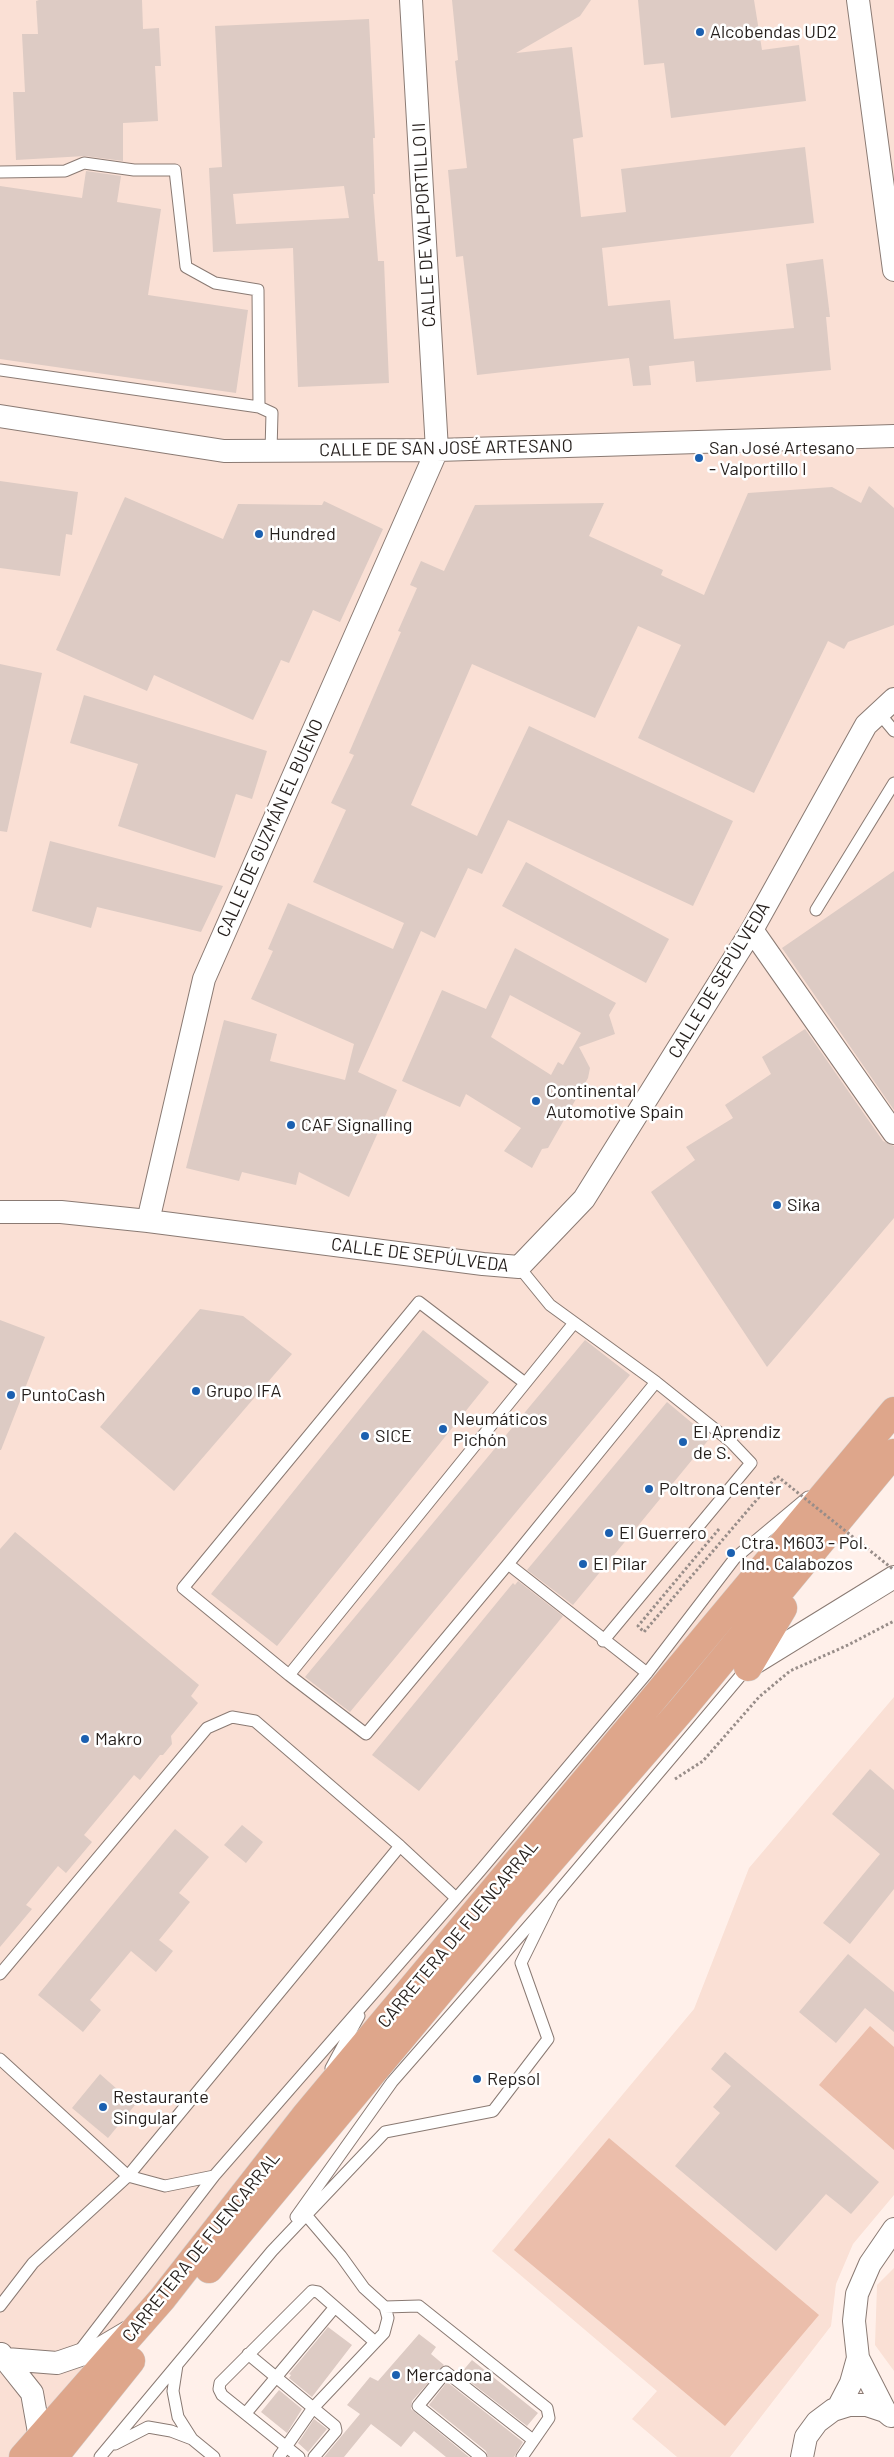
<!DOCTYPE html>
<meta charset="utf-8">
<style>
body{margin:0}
canvas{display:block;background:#fff0ea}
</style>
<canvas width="894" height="2457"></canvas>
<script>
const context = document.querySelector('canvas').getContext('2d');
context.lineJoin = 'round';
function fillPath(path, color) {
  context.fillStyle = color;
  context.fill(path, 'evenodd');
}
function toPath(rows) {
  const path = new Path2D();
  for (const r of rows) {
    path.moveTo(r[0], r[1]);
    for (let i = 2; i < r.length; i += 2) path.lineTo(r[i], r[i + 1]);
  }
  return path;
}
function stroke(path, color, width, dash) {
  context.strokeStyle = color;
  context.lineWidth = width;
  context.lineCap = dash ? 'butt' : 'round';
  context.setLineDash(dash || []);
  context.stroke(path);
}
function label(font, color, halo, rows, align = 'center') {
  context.font = font + ' Barlow,sans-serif';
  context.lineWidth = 5;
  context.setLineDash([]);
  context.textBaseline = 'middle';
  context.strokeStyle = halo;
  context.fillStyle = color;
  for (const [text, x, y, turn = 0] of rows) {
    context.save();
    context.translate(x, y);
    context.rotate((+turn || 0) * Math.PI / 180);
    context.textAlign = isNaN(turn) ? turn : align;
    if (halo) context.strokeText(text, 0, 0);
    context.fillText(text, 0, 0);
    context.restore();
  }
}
fillPath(toPath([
 [0,0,894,0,894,1415,27,2457,0,2457],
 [894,1697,894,2195,853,2244,836,2284,831,2326,730,2457,677,2457,632,2419,657,2391,492,2251,694,2009,749,1868],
 [894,2268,894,2371,875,2345,877,2285]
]), '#fae0d5');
fillPath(toPath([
 [870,2026,894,2047,894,2150,819,2085],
 [609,2138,819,2315,725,2426,514,2250]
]), '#ebbeab');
fillPath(toPath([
 [39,0,142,0,143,29,159,28,161,66,155,66,158,121,123,123,123,161,85,156,16,160,13,92,25,92,22,34,38,34,36,1],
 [452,0,591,0,580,16,516,53,572,47,583,137,573,139,581,217,626,212,621,169,805,147,814,223,602,248,608,306,670,300,674,339,794,328,786,264,823,259,830,317,826,317,831,370,696,382,694,361,649,366,651,385,633,386,629,358,477,375,463,256,456,257,448,170,467,168,455,61,458,60],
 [638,0,754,0,762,50,799,45,806,101,671,118,664,63,644,65],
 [369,19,375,138,373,138,375,194,373,194,378,261,384,261,389,383,298,387,293,248,213,252,209,168,222,167,215,26],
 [344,186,349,218,236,224,233,194],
 [86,171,121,176,117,202,161,209,148,295,248,310,236,393,0,359,0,186,82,198],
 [0,481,78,492,72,535,66,534,60,576,0,568],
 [869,486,894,508,894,625,848,642,844,649,828,641,754,793,638,738,681,645,638,626,595,718,472,664,411,805,477,836,529,726,733,821,693,906,508,820,482,874,468,868,435,938,421,931,358,1072,397,1090,349,1197,299,1172,296,1185,242,1172,239,1181,186,1168,224,1020,277,1034,270,1061,345,1080,354,1044,251,999,273,951,268,949,288,903,393,949,404,923,313,882,346,810,331,803,354,755,349,753,401,632,398,631,417,588,410,585,421,561,444,571,475,505,604,503,589,536,663,570,661,575,704,595,748,493,832,487,861,503],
 [125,497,223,539,238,504,322,505,324,501,383,529,340,622,313,610,289,663,281,660,253,720,154,675,147,691,56,650],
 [0,664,42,673,7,832,0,831],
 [84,695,267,751,252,799,236,794,215,858,118,826,138,764,70,743],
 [50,841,223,886,201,932,97,907,91,928,32,911],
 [526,862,669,939,646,983,502,906],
 [894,871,894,1110,782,948],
 [515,948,616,1003,609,1015,615,1034,579,1047,590,1068,588,1078,548,1148,542,1149,532,1168,504,1151,521,1128,466,1094,460,1107,402,1081,442,990,486,1009],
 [510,995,581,1033,563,1065,558,1062,551,1075,491,1037],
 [805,1029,883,1141,894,1146,894,1218,767,1367,651,1192,695,1160,686,1147,733,1118,725,1105,771,1074,762,1057],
 [200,1309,243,1316,292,1354,174,1491,100,1427],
 [0,1320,45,1337,1,1450,0,1450],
 [423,1330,489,1382,277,1646,211,1594],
 [585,1340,630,1375,350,1712,305,1677],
 [667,1402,710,1438,573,1605,527,1570],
 [15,1532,199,1685,191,1696,198,1703,171,1736,172,1744,163,1755,160,1755,140,1780,134,1775,84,1835,92,1842,66,1873,58,1866,26,1905,32,1909,0,1947,0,1549],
 [518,1581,563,1616,419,1791,372,1755,513,1583,515,1585],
 [870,1769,894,1790,894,1889,850,1944,823,1923,880,1854,832,1814],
 [242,1825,263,1842,246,1863,224,1845],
 [175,1829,209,1857,179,1893,190,1902,159,1940,173,1951,156,1972,131,1951,90,2000,101,2010,83,2032,38,1995],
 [848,1954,894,1992,894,2032,865,2008,836,2043,799,2012],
 [725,2052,879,2182,851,2214,826,2194,776,2251,675,2166,720,2113,713,2107,731,2086,711,2069],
 [100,2074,135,2105,108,2138,72,2108],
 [328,2327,352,2345,312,2397,289,2378,291,2375,289,2374],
 [419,2334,436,2347,431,2354,444,2365,412,2401,411,2409,469,2457,446,2457,414,2431,401,2447,371,2424,344,2457,324,2457,360,2414,347,2405,370,2377,378,2381],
 [472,2360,538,2413,527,2426,460,2374],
 [447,2382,523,2442,514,2457,488,2457,486,2451,429,2405],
 [279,2390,302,2409,287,2433,261,2412],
 [314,2419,327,2429,308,2452,298,2443]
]), '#ddcbc4');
const service = toPath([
 [0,172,65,171,84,163,134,170,175,170,186,267,215,283,258,290,259,407,0,370],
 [259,407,272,413,271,451],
 [879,713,894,731],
 [816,910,894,783],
 [519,1267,550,1305,656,1382,731,1442,751,1463,603,1641],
 [574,1323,289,1675,366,1734,508,1564,656,1382],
 [508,1564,647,1673],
 [289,1675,183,1588,419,1302,525,1383],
 [0,1974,207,1728,232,1717,255,1721,400,1846,456,1898],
 [0,2059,128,2176,165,2186,214,2176],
 [331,2068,359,2016],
 [296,2217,392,2082,553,1898,748,1667],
 [0,2306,33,2263,128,2176,400,1846],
 [385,2307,419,2306,547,2408,549,2418,522,2457],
 [78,2353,214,2176,480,1871,647,1673,735,1558,808,1497],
 [248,2354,335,2426,336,2431,314,2457],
 [177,2365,173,2391,178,2417,192,2439,214,2457],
 [246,2413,335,2307],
 [115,2444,148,2427,171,2431,192,2439],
 [100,2457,272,2251,385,2132,493,2111,548,2039,521,1963,553,1898],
 [279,2457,313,2408,384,2333,388,2318,385,2307,364,2288,341,2256,306,2215],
 [299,2457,222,2395,219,2389,220,2383,312,2291,318,2292,375,2342],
 [481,2457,418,2406,446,2372,533,2440]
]);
const minor = toPath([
 [858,0,894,270],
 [0,416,224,451,437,450,894,436],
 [752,930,894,1133],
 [0,1212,61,1212,148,1221,483,1264,519,1267,584,1199,752,930,866,725,894,699],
 [148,1221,204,979,437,450,411,0],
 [748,1667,894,1577],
 [1,2354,32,2393,40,2438],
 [6,2359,57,2363,101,2348,128,2332],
 [838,2408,851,2383,858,2358],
 [885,2411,858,2358,854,2321,857,2294,870,2264,894,2229],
 [802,2457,806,2437,817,2422,833,2410,849,2405,867,2405,885,2411,891,2416]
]);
const trunk = toPath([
 [748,1667,783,1608],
 [209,2269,508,1910,683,1708,894,1453],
 [23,2457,162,2299,305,2116,894,1411],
 [54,2457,131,2361]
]);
stroke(service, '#8a7a73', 13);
stroke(minor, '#8a7a73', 24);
stroke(trunk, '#d3d2d1', 29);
stroke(toPath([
 [675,1779,703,1761,759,1697,790,1671,848,1645,894,1621]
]), '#988d89', 3, [2.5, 2.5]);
stroke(service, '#fff', 11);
stroke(minor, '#fff', 22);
stroke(trunk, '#dea68b', 28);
stroke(toPath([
 [719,1529,638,1626,644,1632,777,1476,894,1570]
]), '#988d89', 3, [2.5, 2.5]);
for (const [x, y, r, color] of [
 [700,32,5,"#1b60b0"],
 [699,458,5,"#1b60b0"],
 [259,534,5,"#1b60b0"],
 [536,1101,5,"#1b60b0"],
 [291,1125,5,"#1b60b0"],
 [777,1205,5,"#1b60b0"],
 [196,1391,5,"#1b60b0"],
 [11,1395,5,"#1b60b0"],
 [443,1429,5,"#1b60b0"],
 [365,1436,5,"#1b60b0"],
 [683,1442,5,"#1b60b0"],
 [649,1489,5,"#1b60b0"],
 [609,1533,5,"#1b60b0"],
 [731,1553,5,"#1b60b0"],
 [583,1564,5,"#1b60b0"],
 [85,1739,5,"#1b60b0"],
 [477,2079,5,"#1b60b0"],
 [103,2107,5,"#1b60b0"],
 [396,2375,5,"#1b60b0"]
]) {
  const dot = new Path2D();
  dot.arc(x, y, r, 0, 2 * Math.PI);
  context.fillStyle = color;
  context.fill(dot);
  stroke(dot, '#fff', 2);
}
label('18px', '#241e1b', '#fff', [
 ["Alcobendas UD2",710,32],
 ["San José Artesano",709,448],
 ["- Valportillo I",709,469],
 ["Hundred",269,534],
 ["Continental",546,1091],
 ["Automotive Spain",546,1112],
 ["CAF Signalling",301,1125],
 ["Sika",787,1205],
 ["Grupo IFA",206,1391],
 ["PuntoCash",21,1395],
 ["Neumáticos",453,1419],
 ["Pichón",453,1440],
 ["El Aprendiz",693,1432],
 ["de S.",693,1453],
 ["SICE",375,1436],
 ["Poltrona Center",659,1489],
 ["El Guerrero",619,1533],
 ["Ctra. M603 - Pol.",741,1543],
 ["Ind. Calabozos",741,1564],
 ["El Pilar",593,1564],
 ["Makro",95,1739],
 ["Repsol",487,2079],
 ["Restaurante",113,2097],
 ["Singular",113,2118],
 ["Mercadona",406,2375]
], 'left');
label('18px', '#241e1b', '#fff', [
 ["CALLE DE VALPORTILLO II",424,225,-93],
 ["CALLE DE SAN JOSÉ ARTESANO",446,448,-1],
 ["CALLE DE GUZMÁN EL BUENO",270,828,-66],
 ["CALLE DE SEPÚLVEDA",719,980,-59],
 ["CALLE DE SEPÚLVEDA",420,1255,7],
 ["CARRETERA DE FUENCARRAL",458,1934,-50],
 ["CARRETERA DE FUENCARRAL",201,2247,-51]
]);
</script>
